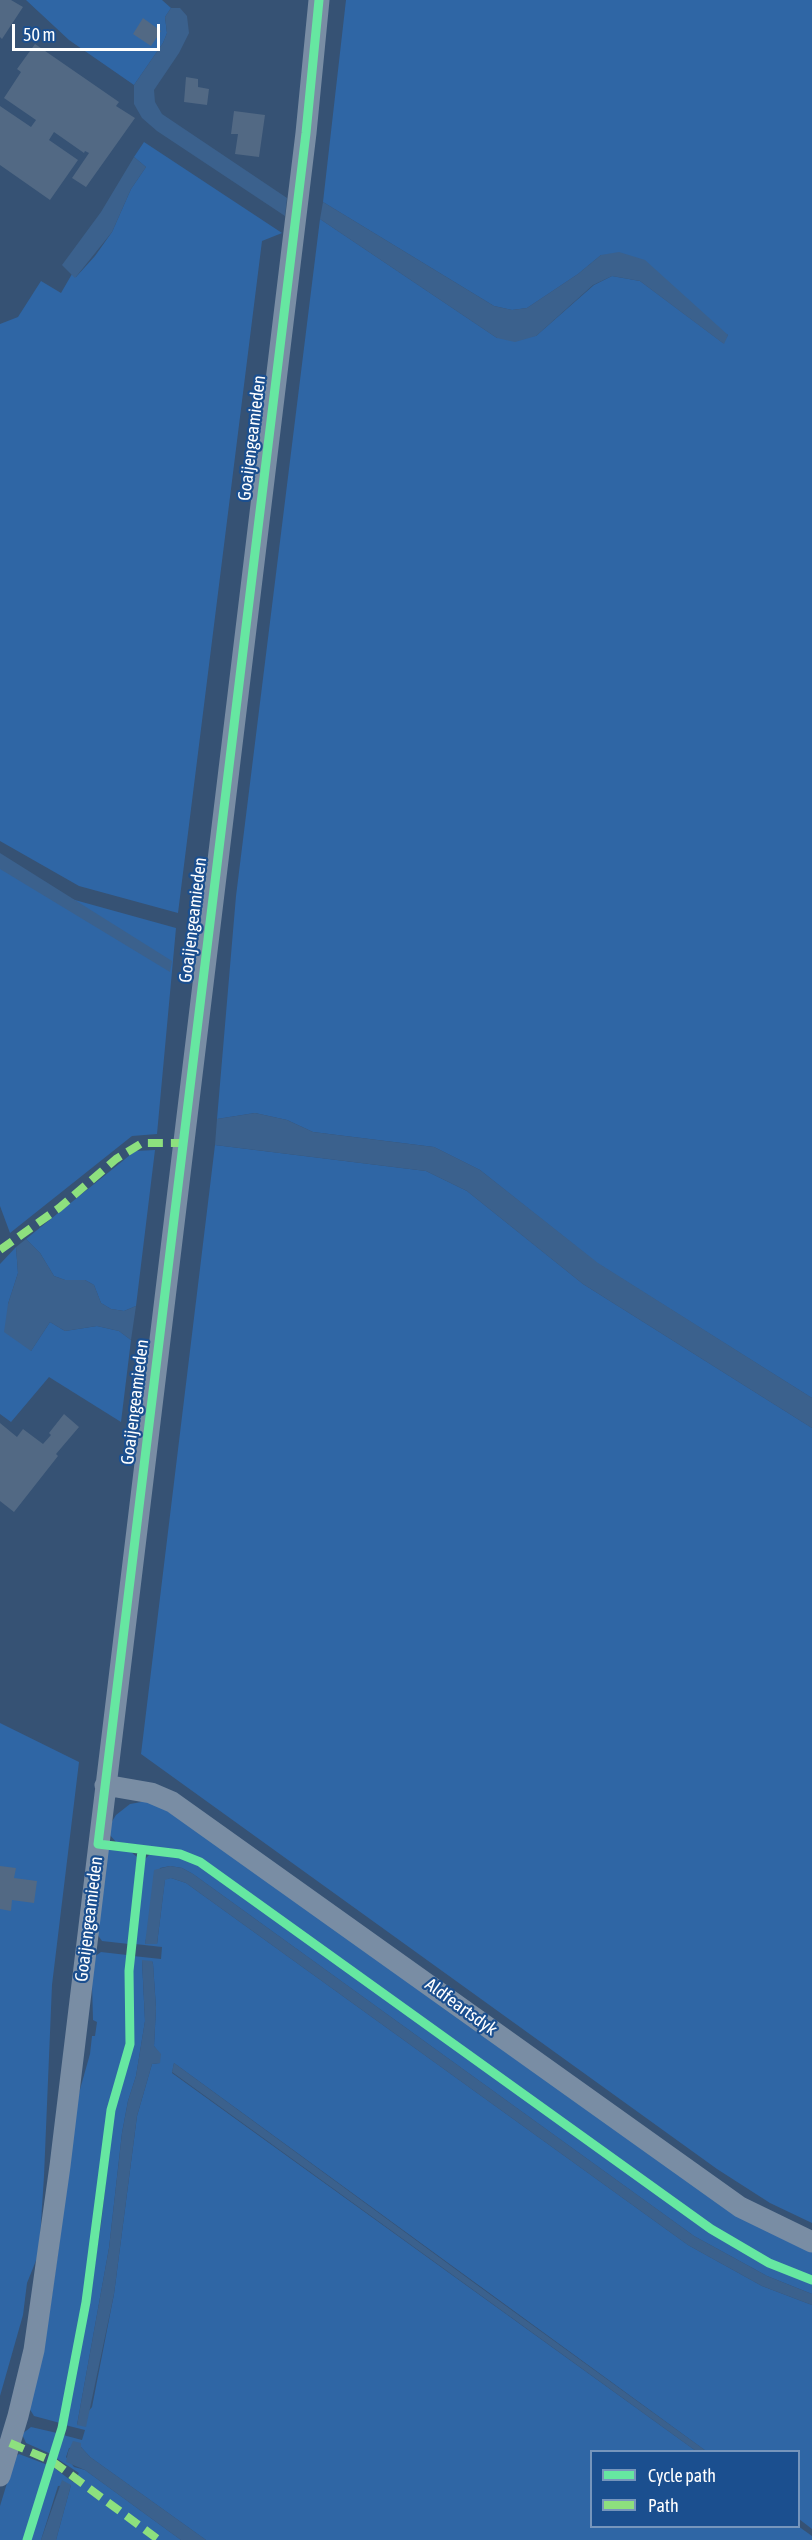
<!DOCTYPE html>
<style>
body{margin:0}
#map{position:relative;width:812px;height:2540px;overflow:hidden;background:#365274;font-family:"Asap Condensed",sans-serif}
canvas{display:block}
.legend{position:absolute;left:590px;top:2450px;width:210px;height:78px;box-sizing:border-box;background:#1b4f8f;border:2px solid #7695bc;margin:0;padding:8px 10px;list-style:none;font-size:18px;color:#fff}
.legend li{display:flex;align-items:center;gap:12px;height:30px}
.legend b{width:30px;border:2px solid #7695bc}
.scale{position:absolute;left:12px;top:24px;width:148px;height:27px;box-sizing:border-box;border:3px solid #fff;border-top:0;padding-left:8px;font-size:18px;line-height:21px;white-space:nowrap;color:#fff;-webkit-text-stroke:4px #1b4f8f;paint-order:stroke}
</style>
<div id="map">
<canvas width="812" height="2540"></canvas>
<ul class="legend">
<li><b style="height:8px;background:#66e7a1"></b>Cycle path</li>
<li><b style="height:8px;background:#8de07e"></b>Path</li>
</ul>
<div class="scale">50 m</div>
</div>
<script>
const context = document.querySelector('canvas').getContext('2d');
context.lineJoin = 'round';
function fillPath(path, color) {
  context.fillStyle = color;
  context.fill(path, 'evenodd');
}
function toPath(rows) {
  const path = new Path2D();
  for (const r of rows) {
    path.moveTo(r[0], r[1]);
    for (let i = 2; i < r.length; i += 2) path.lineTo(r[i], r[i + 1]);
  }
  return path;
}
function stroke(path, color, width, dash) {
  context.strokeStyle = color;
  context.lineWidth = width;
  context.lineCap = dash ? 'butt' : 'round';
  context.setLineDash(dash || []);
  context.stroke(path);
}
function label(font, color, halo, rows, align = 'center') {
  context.font = font + ' "Asap Condensed",sans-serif';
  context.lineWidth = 4.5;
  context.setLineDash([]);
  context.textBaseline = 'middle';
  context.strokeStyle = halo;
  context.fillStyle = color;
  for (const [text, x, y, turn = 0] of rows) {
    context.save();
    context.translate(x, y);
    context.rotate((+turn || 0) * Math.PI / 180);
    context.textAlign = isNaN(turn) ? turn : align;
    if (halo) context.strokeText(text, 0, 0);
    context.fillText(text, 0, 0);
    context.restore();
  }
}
fillPath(toPath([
 [26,0,162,0,171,8,165,17,167,33,163,43,134,85,69,40],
 [346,0,812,0,812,1398,597,1263,480,1170,434,1147,313,1132,287,1120,255,1113,217,1119,236,896,320,219,497,338,536,336,594,285,612,276,640,281,723,343,728,335,601,255,578,274,527,308,512,310,494,306,323,202],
 [144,142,282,233,262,241,178,913,79,886,0,841,0,324,18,317,41,281,61,293,72,274,76,277,95,256,112,232,131,189,146,167,134,157],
 [0,865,46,892,176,928,157,1134,132,1136,10,1233,0,1206],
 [215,1145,426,1171,467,1191,583,1284,812,1428,812,2223,770,2203,717,2169,141,1754],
 [155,1150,136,1306,124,1311,111,1309,101,1303,94,1285,85,1280,65,1280,54,1276,40,1253,26,1239,135,1151],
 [16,1247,18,1273,8,1304,31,1351,50,1322,65,1331,97,1326,119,1331,131,1340,121,1422,49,1377,11,1422,0,1414,0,1264],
 [0,1723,79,1762,52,1985,44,2176,39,2253,27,2283,23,2315,0,2396],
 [147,1801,162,1805,812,2251,812,2277,771,2260,713,2226,202,1860,181,1851,116,1842,110,1835,111,1823,116,1815,130,1804],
 [115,1849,131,1852,137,1857,129,1944,102,1941,97,1934,108,1850],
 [150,1854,180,1857,199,1865,710,2231,768,2265,812,2283,812,2294,767,2276,694,2236,193,1874,182,1868,170,1866,160,1868,145,1944,157,1944,165,1879,171,1878,186,1883,688,2245,762,2286,812,2305,812,2529,799,2519,798,2452,706,2451,174,2063,172,2073,696,2451,592,2452,592,2526,798,2526,812,2536,812,2540,206,2540,90,2457,81,2447,69,2448,66,2457,74,2467,85,2470,181,2540,56,2540,71,2485,58,2486,41,2540,30,2540,53,2467,73,2482,79,2473,56,2458,63,2435,82,2440,85,2430,65,2425,89,2302,101,2224,114,2111,133,2044,133,1956,161,1959,162,1947,135,1944,144,1860],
 [142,1961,152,1961,153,1964,156,2008,154,2046,160,2054,160,2063,152,2064,137,2116,114,2294,92,2407,77,2425,109,2248,122,2133,128,2101,136,2076,145,2021],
 [101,1952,127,1955,126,1986,128,2033,122,2065,108,2110,83,2301,60,2423,34,2416,29,2408,49,2315,59,2245,77,2100,90,2054,92,2036,95,2036,97,2022,93,2020,92,1983,94,1957],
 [31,2427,57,2433,51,2454,26,2443,22,2434],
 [19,2454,48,2465,24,2540,0,2540,0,2506,15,2457]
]), '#2f66a5');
fillPath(toPath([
 [171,8,180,8,187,16,189,33,179,53,154,90,155,102,162,114,287,198,285,216,157,131,142,118,134,104,134,85,163,43,167,33,165,17],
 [134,157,146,167,131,189,112,232,75,278,62,265,101,212],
 [323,202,494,306,512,310,527,308,578,274,601,255,619,252,645,260,728,335,724,344,640,281,612,276,593,285,536,336,515,342,497,338,320,219],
 [0,853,172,961,170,972,0,869],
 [255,1113,287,1120,313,1132,434,1147,480,1170,598,1263,812,1398,812,1428,583,1284,467,1191,426,1171,215,1145,217,1119],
 [26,1239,40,1253,54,1276,65,1280,85,1280,94,1285,101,1303,111,1309,124,1311,136,1306,131,1340,119,1331,97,1326,65,1331,50,1322,31,1351,4,1332,8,1304,18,1273,16,1247],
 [170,1866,182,1868,193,1874,694,2236,767,2276,812,2294,812,2305,762,2286,688,2245,186,1883,171,1878,165,1880,157,1944,145,1944,154,1870],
 [142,1960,152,1961,153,1964,156,2008,154,2046,161,2054,160,2063,152,2064,137,2116,114,2294,86,2427,77,2425,109,2248,122,2133,128,2101,136,2076,145,2021],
 [174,2063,488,2293,706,2451,696,2451,172,2072],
 [73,2441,81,2443,81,2447,90,2457,206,2540,181,2540,85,2470,66,2462,68,2452],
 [62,2480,71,2485,56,2540,41,2540]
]), '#3b618d');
fillPath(toPath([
 [0,0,11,0,23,7,2,39,0,37],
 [143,18,161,31,151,46,133,34],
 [35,44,119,102,116,106,135,118,86,187,72,178,89,153,85,151,84,153,54,132,49,140,78,160,50,200,0,165,0,106,31,127,36,120,4,98,21,72,17,69],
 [186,77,198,79,198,87,209,89,207,105,184,102],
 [234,111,265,115,259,157,235,154,238,134,231,134],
 [64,1414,79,1427,56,1454,58,1456,14,1512,0,1501,0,1423,17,1437,23,1429,43,1444,51,1435,49,1433],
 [0,1866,16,1868,14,1878,37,1881,34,1903,12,1900,11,1911,0,1909]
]), '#526984');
stroke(toPath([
 [105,1785,151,1793,172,1802,740,2207,812,2242],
 [0,2476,18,2416,34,2350,60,2166,306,133,319,0]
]), '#798da4', 21);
stroke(toPath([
 [0,1250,59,1208,116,1159,142,1143,183,1143],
 [10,2443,52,2461,159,2540]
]), '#8de07e', 8, [15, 8]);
stroke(toPath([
 [319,0,306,133,98,1844,180,1854,200,1862,711,2229,769,2263,812,2280],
 [27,2540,62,2428,86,2302,111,2110,130,2044,129,1971,142,1850]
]), '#66e7a1', 9);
label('18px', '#fff', '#1b4f8f', [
 ["Goaijengeamieden",252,438,-83],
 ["Goaijengeamieden",193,920,-83],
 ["Goaijengeamieden",135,1402,-83],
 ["Goaijengeamieden",89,1919,-83],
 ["Aldfeartsdyk",461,2007,36]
]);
</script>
